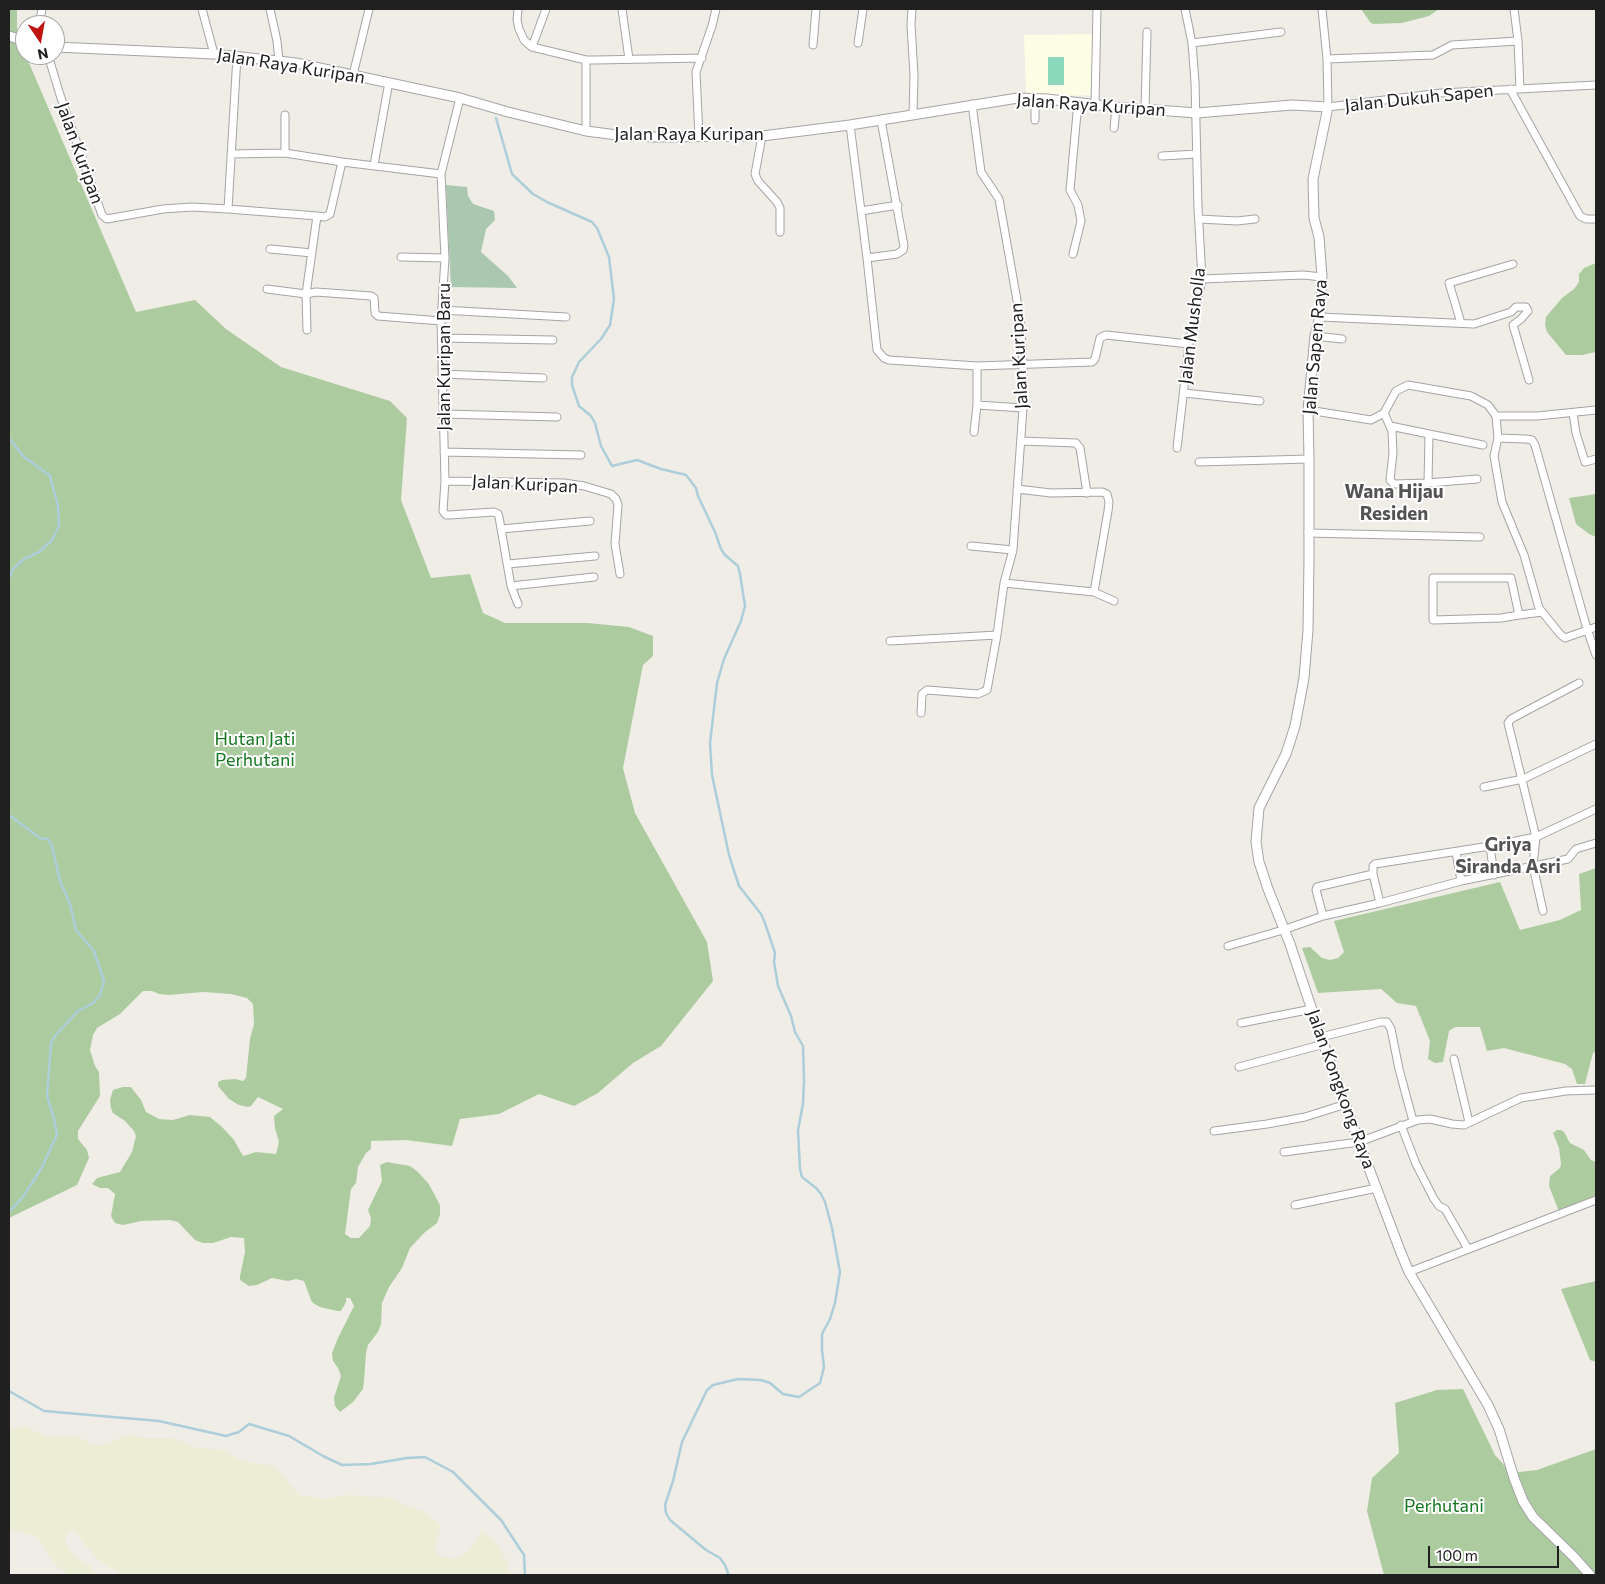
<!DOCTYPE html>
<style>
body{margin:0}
#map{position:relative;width:1605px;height:1584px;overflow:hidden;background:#f0ede7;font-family:Commissioner,sans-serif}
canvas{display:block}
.frame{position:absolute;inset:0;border:10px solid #202020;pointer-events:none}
.north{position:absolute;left:15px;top:15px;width:50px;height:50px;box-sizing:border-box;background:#fff;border:1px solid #a6a6a6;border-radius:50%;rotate:168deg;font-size:14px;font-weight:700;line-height:20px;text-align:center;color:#202020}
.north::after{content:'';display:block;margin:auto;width:18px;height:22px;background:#c01411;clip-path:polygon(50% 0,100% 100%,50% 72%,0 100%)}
.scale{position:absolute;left:1428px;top:1546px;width:131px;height:22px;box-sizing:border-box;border:2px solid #202020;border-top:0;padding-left:6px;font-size:15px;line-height:18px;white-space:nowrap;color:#202020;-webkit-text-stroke:4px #fff;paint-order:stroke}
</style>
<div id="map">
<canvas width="1605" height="1584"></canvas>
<div class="frame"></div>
<div class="north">N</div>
<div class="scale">100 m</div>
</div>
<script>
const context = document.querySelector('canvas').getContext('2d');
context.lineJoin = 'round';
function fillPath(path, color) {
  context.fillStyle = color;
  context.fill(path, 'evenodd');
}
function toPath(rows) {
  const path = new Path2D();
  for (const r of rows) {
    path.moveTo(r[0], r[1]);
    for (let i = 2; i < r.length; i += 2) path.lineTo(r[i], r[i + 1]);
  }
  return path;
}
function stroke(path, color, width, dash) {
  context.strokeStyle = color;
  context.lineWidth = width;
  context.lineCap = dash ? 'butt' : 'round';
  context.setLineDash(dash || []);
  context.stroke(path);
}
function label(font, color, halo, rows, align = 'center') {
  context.font = font + ' Commissioner,sans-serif';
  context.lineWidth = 4;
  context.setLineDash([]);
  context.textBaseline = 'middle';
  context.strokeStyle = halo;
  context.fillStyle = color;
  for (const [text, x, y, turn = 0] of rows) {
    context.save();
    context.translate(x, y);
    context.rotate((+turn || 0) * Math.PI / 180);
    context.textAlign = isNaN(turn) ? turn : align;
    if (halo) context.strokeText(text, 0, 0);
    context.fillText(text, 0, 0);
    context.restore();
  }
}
fillPath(toPath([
 [1094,34,1095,95,1026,97,1024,35]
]), '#fcfde4');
fillPath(toPath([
 [24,1426,46,1437,78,1436,92,1445,100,1446,127,1435,145,1438,169,1438,184,1442,192,1447,221,1450,245,1462,270,1465,277,1469,299,1495,323,1499,349,1495,391,1498,406,1506,423,1511,436,1521,441,1528,435,1543,435,1550,440,1557,456,1559,464,1555,475,1544,480,1533,484,1533,497,1544,507,1562,511,1575,122,1575,99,1560,84,1544,76,1531,68,1531,65,1538,67,1546,77,1559,91,1566,94,1573,91,1575,70,1575,58,1567,48,1555,40,1540,33,1535,9,1529,9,1427,16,1429]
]), '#ebedd5');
fillPath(toPath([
 [9,9,17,9,17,35,136,312,195,300,226,329,281,367,390,401,407,418,401,500,431,578,470,574,483,613,505,623,588,623,629,627,653,636,653,656,643,665,623,768,635,813,707,942,713,981,661,1046,633,1063,598,1093,574,1106,539,1094,499,1114,460,1119,452,1146,406,1140,371,1141,371,1149,366,1153,358,1167,356,1183,351,1189,345,1234,351,1238,359,1238,370,1226,371,1218,368,1210,382,1181,380,1165,387,1162,410,1166,417,1171,428,1183,432,1190,440,1205,440,1215,437,1223,424,1233,410,1248,402,1268,389,1287,382,1303,381,1324,378,1332,368,1345,366,1353,364,1381,363,1389,353,1402,340,1412,335,1406,334,1398,341,1376,338,1368,333,1361,332,1353,338,1338,354,1306,350,1298,346,1298,346,1302,341,1311,337,1311,320,1307,313,1303,311,1300,304,1281,296,1279,288,1281,272,1278,257,1285,249,1286,240,1280,240,1276,245,1252,244,1238,231,1237,213,1243,203,1243,195,1240,178,1222,170,1220,141,1221,123,1225,115,1223,111,1216,115,1194,108,1188,100,1188,92,1184,97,1178,120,1172,132,1152,136,1136,134,1131,125,1121,113,1113,111,1108,110,1100,113,1090,123,1087,131,1087,141,1100,146,1112,159,1119,173,1120,190,1115,210,1117,222,1127,234,1140,243,1156,256,1152,276,1154,279,1142,275,1128,274,1116,283,1109,258,1097,251,1106,248,1107,239,1105,229,1099,218,1086,218,1082,222,1080,235,1079,243,1081,246,1078,250,1039,254,1024,253,1004,247,998,231,994,203,992,169,995,159,994,152,991,143,991,120,1014,97,1028,93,1035,90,1050,95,1066,99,1072,100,1096,78,1131,78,1139,87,1150,89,1158,77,1185,9,1218],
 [1361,9,1439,9,1429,16,1402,23,1373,24,1370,22],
 [1596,263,1596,352,1582,355,1566,355,1547,332,1545,325,1546,317,1562,298,1574,289,1579,282,1579,274,1584,268],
 [1596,494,1596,537,1589,534,1576,524,1569,498],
 [1596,868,1596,1052,1593,1053,1585,1084,1577,1084,1572,1069,1565,1064,1504,1048,1487,1051,1480,1027,1455,1027,1449,1031,1443,1062,1435,1063,1428,1059,1430,1041,1416,1006,1397,1003,1381,989,1318,993,1302,948,1310,947,1322,958,1330,960,1338,958,1344,952,1334,921,1500,882,1520,930,1560,920,1581,910,1579,874],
 [1557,1130,1561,1130,1564,1132,1570,1143,1584,1150,1591,1160,1596,1162,1596,1199,1560,1214,1549,1186,1550,1176,1560,1168,1561,1164,1559,1148,1553,1133],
 [1596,1281,1596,1362,1590,1360,1561,1289],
 [1463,1389,1495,1455,1511,1473,1537,1470,1596,1449,1596,1575,1384,1575,1367,1511,1372,1478,1399,1453,1395,1403,1437,1390]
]), '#accca0');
fillPath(toPath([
 [446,185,467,187,468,196,473,204,494,211,495,220,486,229,481,252,508,276,517,288,451,287]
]), '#aac7af');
fillPath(toPath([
 [1048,57,1064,57,1064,85,1048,85]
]), '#8cd8bc');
stroke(toPath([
 [496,118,512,174,533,194,547,202,592,222,597,228,609,257,614,299,610,325,601,339,579,362,572,377,572,385,579,406,591,416,595,423,601,446,612,466,637,460,661,469,686,475,696,488,698,496,715,532,721,549,725,555,738,566,740,574,745,606,741,621,724,659,717,683,710,743,712,775,729,855,739,886,761,914,765,923,775,953,774,962,778,986,791,1016,795,1032,803,1046,804,1081,803,1104,798,1130,800,1169,802,1177,816,1188,821,1194,825,1202,832,1228,840,1272,835,1303,830,1319,822,1334,822,1350,824,1367,820,1383,799,1397,783,1394,770,1383,761,1380,738,1379,713,1385,707,1390,682,1442,673,1481,665,1505,666,1513,670,1520,706,1550,720,1558,725,1565,728,1573,727,1575],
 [9,438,23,456,50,476,58,506,59,526,52,540,39,552,24,559,13,569,9,578],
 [9,815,40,838,48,839,52,846,60,881,70,904,76,930,94,951,104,981,100,995,93,1003,78,1011,55,1036,51,1043,47,1096,54,1119,57,1135,41,1169,23,1197,9,1212],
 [9,1391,44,1411,159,1421,226,1436,239,1432,249,1424,289,1436,323,1456,342,1465,371,1464,407,1458,425,1457,453,1472,501,1520,524,1555,525,1575]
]), '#acceda', 2.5);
const minor = toPath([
 [202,9,214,54],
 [270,9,277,41,279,61],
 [518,9,517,20,519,29,524,40,532,47,586,60,595,60,702,58],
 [622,9,629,59],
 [912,9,911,25,914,75,913,114],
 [1322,9,1327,59,1328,107,1441,93,1596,85],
 [1514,9,1518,41,1520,89],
 [39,25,42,9],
 [858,43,863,9],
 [1192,43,1281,32],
 [813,45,816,9],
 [532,47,546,9],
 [48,55,60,95,102,215,107,219,163,209,192,207,228,209,237,56],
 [1327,59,1433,55,1452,45,1518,41],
 [586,60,586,131],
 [353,75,369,9],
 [1510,89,1580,216,1586,219,1596,219],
 [460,98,441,174,445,258,441,321,445,481,443,511,446,515,449,515,494,512,498,514,499,517,511,586,518,604],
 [1095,104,1097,9],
 [1145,109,1147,32],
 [1035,120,1035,99],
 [850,125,867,258,877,350,884,358,889,360,977,366,977,405,974,432],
 [1114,128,1116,107],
 [762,136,755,174,758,181,777,202,780,208,780,232],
 [699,137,696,72,712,26,716,9],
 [285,153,285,115],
 [231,154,285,153,342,162,441,174],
 [1162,156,1197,154],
 [374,165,389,82],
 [228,209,317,216,306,294,316,292,371,296,374,298,375,313,378,316,441,321],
 [861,211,898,205],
 [317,216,325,217,330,214,342,162],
 [1199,219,1237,221,1255,219],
 [270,249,312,253],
 [1073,254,1081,221,1078,205,1070,190,1078,102],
 [401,257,445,258],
 [867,258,897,254,903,250,904,246,881,120],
 [1202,279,1303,275,1322,277],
 [267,289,306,294,307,330],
 [442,310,566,317],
 [1320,317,1474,324,1511,312,1516,307,1526,307,1528,311,1521,319,1513,325,1529,380],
 [1461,323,1449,283,1513,264],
 [1315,336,1342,339],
 [442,338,553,340],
 [977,366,1092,362,1095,359,1100,338,1106,335,1189,344],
 [442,374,543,378],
 [1184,393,1260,401],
 [977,405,1023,408],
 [1308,410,1371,420,1384,413,1396,391,1408,385,1471,396,1488,405,1496,416,1498,438,1494,456,1502,502,1524,555,1539,608,1560,634,1565,638,1596,627],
 [1384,413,1392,431,1393,453,1390,480,1394,484,1428,483,1477,479],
 [1573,413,1576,433,1585,462,1596,459],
 [444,414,557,417],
 [1496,416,1537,416,1596,410],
 [1390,426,1483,445],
 [1498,438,1526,439,1532,440,1535,445,1587,629,1596,655],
 [1021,441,1076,443,1080,448,1087,493],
 [1177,448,1189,344,1202,279,1198,208,1195,82,1192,43,1185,9],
 [444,452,581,455],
 [1199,462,1309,459],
 [445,481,564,483,584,486,611,494,616,499,618,505,615,544,620,574],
 [1428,483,1429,434],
 [1017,489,1051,493,1102,492,1107,494,1109,502,1108,511,1094,592],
 [501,529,590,521],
 [1308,533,1480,537],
 [971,546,1013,550],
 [508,564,595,556],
 [1004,583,1094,592,1114,601],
 [511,586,594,577],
 [1519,615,1511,578,1433,578,1433,620,1501,618,1519,615,1542,612],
 [890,641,997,635],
 [921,713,922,694,927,690,978,694,987,690,997,635,1004,583,1013,550,1023,408,1023,364,1020,317,999,199,981,172,972,104],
 [1484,787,1523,779,1596,744],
 [1490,846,1494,875],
 [1456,852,1461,881],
 [1380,903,1373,874,1373,866,1375,864,1490,846,1536,837,1596,809],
 [1543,911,1533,866,1536,837,1508,723,1511,719,1579,683],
 [1323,916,1316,890,1317,887,1373,874],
 [1228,946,1283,930,1323,916,1380,903,1461,881,1568,859,1576,849,1596,843],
 [1241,1023,1312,1009],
 [1321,1037,1381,1022,1387,1022,1391,1029,1399,1069,1413,1121],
 [1454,1059,1469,1122],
 [1239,1067,1324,1044],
 [1401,1125,1416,1164,1434,1199,1439,1206,1445,1209,1468,1249],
 [1214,1131,1267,1124,1305,1117,1346,1104],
 [1284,1152,1359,1142,1418,1120,1430,1119,1452,1124,1464,1125,1521,1098,1566,1091,1596,1090],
 [1295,1205,1377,1188],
 [1409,1272,1596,1200]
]);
const tertiary = toPath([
 [9,36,25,41],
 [55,47,214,54,296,63,460,98,508,112,586,131,617,135,655,137,762,136,850,125,1018,98,1047,99,1116,107,1197,113,1292,105,1328,107,1313,179,1314,218,1319,237,1322,277,1320,317,1315,336,1308,410,1309,459,1309,559,1308,630,1304,678,1295,726,1286,754,1259,808,1256,842,1259,862,1268,889,1290,944,1321,1037,1359,1142,1401,1253,1409,1272,1488,1405,1499,1429,1514,1478,1523,1501,1533,1517,1574,1557,1590,1575]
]);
stroke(minor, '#a4a4a4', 9);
stroke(tertiary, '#a4a4a4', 11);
stroke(minor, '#fff', 7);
stroke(tertiary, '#fff', 9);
label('18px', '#202020', '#fff', [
 ["Jalan Raya Kuripan",291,66,9],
 ["Jalan Dukuh Sapen",1419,98,-6],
 ["Jalan Raya Kuripan",1091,105,4],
 ["Jalan Raya Kuripan",689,134],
 ["Jalan Kuripan",80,153,70],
 ["Jalan Musholla",1192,326,-83],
 ["Jalan Sapen Raya",1315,347,-85],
 ["Jalan Kuripan",1019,356,-93],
 ["Jalan Kuripan Baru",444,357,-90],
 ["Jalan Kuripan",525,484,3],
 ["Jalan Kongkong Raya",1341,1089,70]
]);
label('18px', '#15771f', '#fff', [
 ["Hutan Jati",255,739],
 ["Perhutani",255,760],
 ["Perhutani",1444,1506]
]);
label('bold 19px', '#535353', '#fff', [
 ["Wana Hijau",1394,492],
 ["Residen",1394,514],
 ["Griya",1508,845],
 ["Siranda Asri",1508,867]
]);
</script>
